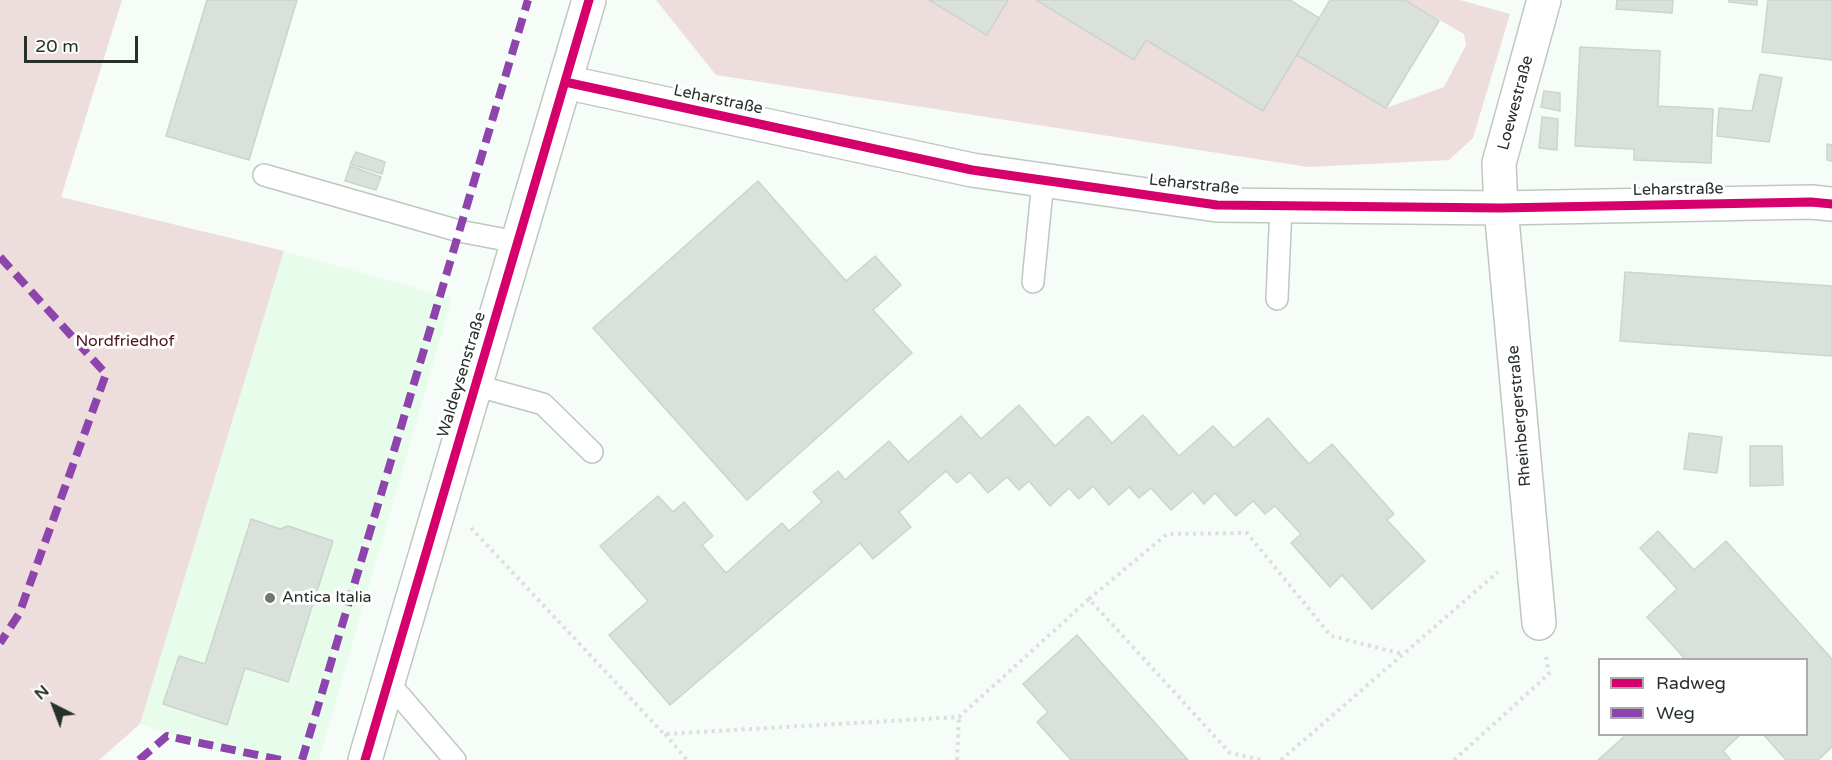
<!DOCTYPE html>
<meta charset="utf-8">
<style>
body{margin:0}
#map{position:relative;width:1832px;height:760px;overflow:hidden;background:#f6fcf7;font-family:"Varela Round",sans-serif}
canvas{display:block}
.legend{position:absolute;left:1598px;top:658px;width:210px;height:78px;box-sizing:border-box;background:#fff;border:2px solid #a9aca9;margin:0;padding:8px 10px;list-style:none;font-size:18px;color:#273029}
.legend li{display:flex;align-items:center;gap:12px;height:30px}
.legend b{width:30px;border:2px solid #a9aca9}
.north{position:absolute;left:24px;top:676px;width:60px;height:60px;-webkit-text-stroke:4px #fff;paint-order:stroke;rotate:318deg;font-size:16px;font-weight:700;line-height:24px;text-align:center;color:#273029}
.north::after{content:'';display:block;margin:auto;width:21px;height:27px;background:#273029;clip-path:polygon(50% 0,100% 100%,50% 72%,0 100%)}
.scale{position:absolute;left:24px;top:36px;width:114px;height:27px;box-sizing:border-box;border:3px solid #273029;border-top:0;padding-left:8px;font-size:18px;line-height:21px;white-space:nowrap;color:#273029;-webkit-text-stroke:4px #fff;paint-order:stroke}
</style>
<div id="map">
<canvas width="1832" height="760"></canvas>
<ul class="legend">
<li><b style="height:8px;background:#d6006c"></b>Radweg</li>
<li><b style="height:8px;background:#8e44ad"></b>Weg</li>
</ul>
<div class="north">N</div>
<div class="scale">20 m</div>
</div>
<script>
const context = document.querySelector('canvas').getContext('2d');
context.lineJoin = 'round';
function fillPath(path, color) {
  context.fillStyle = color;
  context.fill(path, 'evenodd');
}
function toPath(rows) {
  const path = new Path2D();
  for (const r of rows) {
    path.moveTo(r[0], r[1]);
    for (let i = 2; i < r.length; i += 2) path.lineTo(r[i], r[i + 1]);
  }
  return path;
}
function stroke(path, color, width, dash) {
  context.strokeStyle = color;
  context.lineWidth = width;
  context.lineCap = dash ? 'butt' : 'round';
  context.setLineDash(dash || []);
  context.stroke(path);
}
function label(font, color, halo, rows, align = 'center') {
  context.font = font + ' "Varela Round",sans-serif';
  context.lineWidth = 6;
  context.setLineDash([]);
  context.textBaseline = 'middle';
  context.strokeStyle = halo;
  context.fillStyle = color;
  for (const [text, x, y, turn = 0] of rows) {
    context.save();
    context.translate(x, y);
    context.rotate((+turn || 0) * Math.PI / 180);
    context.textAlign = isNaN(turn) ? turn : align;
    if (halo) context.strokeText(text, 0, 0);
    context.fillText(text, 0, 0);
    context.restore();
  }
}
fillPath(toPath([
 [284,251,452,298,319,760,245,760,140,724]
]), '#e8fceb');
fillPath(toPath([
 [0,0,122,0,61,197,284,251,140,724,99,760,0,760],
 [656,0,929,0,987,35,1008,0,1036,0,1134,59,1146,40,1263,111,1297,55,1386,108,1444,87,1466,45,1464,34,1405,0,1460,0,1510,14,1473,138,1449,160,1308,167,716,75]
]), '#edd');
const building = toPath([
 [207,0,297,0,249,160,166,136,207,0],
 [929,0,1008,0,987,35,929,0],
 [1036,0,1290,0,1319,18,1263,111,1146,40,1134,60,1036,0],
 [1330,0,1405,0,1439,21,1386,108,1297,55,1330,0],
 [1617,0,1673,0,1672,13,1616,9,1617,0],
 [1729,0,1757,0,1757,5,1729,2,1729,0],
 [1768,0,1832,0,1832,60,1762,52,1768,0],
 [1580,47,1660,51,1658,106,1713,109,1711,163,1634,160,1634,149,1575,146,1580,47],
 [1760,74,1782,78,1769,142,1717,136,1719,108,1752,111,1760,74],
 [1544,91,1560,93,1560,111,1541,107,1544,91],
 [1542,117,1558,119,1557,150,1539,148,1542,117],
 [1827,144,1832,145,1832,161,1827,160,1827,144],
 [356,152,385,162,382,174,350,164,356,152],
 [350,166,381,177,376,190,345,181,350,166],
 [758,181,846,281,875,256,901,285,873,310,912,353,747,500,593,328,758,181],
 [1625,272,1832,286,1832,356,1620,341,1625,272],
 [1019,405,1055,446,1088,416,1112,443,1143,415,1179,456,1213,426,1234,448,1268,418,1309,464,1332,444,1394,514,1387,520,1425,561,1372,609,1342,575,1330,587,1291,543,1301,534,1275,506,1265,514,1253,501,1236,516,1215,493,1204,504,1193,491,1171,510,1151,488,1139,498,1129,487,1109,505,1093,486,1079,499,1069,488,1050,506,1029,481,1019,490,1007,477,988,493,970,472,957,483,946,471,899,512,911,527,873,559,860,543,670,705,609,635,648,601,600,546,658,496,673,512,684,502,713,536,702,545,726,573,782,523,789,531,822,502,813,492,838,471,845,480,889,441,908,462,961,416,981,439,1019,405],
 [1689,433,1722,437,1717,473,1684,469,1689,433],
 [1750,446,1782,446,1783,485,1750,486,1750,446],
 [251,519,280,529,288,526,333,541,288,682,245,668,227,725,163,704,179,656,205,664,251,519],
 [1658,531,1694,570,1726,541,1832,659,1832,747,1818,760,1786,760,1763,734,1806,734,1806,660,1686,660,1647,617,1677,589,1640,548,1658,531],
 [1077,635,1188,760,1071,760,1037,722,1048,712,1023,684,1077,635],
 [1627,734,1741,734,1723,751,1731,760,1598,760,1627,734]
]);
fillPath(building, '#dae1db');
stroke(building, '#ccd4ce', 1.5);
const lane = toPath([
 [264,175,459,231,517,242],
 [1033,282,1043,180],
 [1277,299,1281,206],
 [474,385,543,404,592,452],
 [388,682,455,760]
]);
const street = toPath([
 [565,82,972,170,1217,205,1501,208,1811,202,1832,204],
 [1539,623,1501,208,1499,163,1544,0]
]);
const secondary = toPath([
 [365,760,589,0]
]);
stroke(lane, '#c0c7c1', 24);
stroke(street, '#c0c7c1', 36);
stroke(secondary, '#c0c7c1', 36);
stroke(toPath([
 [471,528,664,734,959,717,1089,599,1230,753,1262,760],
 [1089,599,1167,534,1247,533,1331,636,1403,654],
 [665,734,687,760],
 [957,760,959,717],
 [1281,760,1498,572],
 [1454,760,1549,674,1546,657]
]), '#dcdfde', 4, [3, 4.5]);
stroke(lane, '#fefffe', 21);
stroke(street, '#fefffe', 33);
stroke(secondary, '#fefffe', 33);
stroke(toPath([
 [0,257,106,374,19,614,0,643],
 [139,760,167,736,281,760],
 [302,760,528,0]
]), '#8e44ad', 8, [15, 8]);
stroke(toPath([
 [565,82,972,170,1217,205,1501,208,1811,202,1832,204],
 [365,760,589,0]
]), '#d6006c', 9);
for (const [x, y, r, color] of [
 [270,598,6,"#6f7771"]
]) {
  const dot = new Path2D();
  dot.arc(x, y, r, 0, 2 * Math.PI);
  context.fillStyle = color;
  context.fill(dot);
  stroke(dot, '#fff', 2);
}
label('16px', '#273029', '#fff', [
 ["Leharstraße",718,100,12],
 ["Loewestraße",1516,103,-75],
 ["Leharstraße",1194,185,6],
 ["Leharstraße",1678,190,-1],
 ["Waldeysenstraße",462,375,-73],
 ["Rheinbergerstraße",1520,416,-95]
]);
label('16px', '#4d1421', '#fff', [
 ["Nordfriedhof",125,342]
]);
label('16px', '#273029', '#fff', [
 ["Antica Italia",282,598]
], 'left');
</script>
